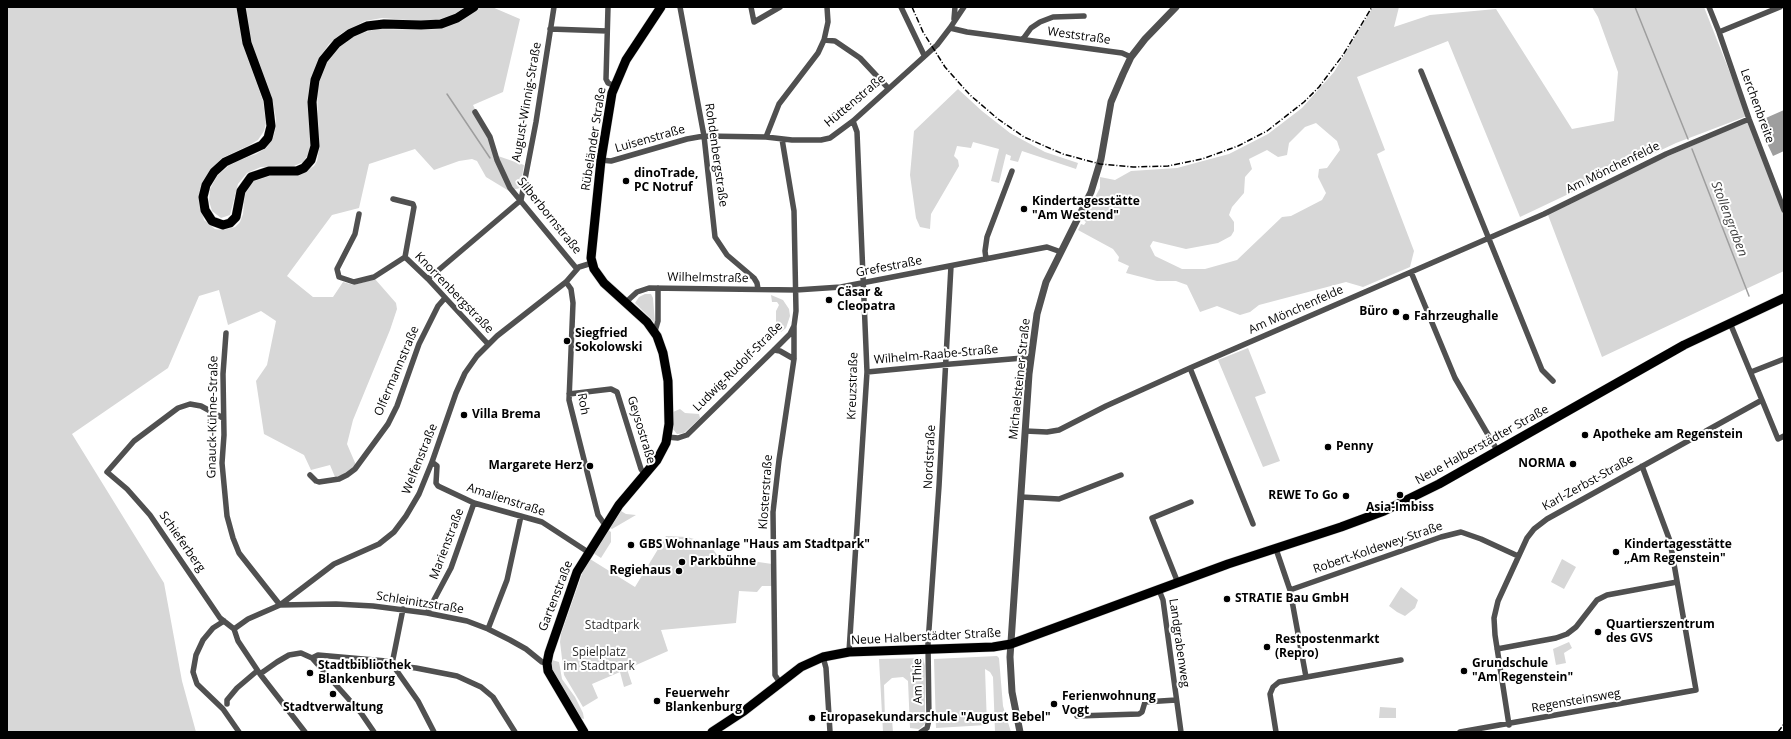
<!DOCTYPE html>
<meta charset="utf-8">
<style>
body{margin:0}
#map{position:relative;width:1791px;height:739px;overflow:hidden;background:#fff;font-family:"Open Sans",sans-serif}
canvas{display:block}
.frame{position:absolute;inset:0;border:8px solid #000;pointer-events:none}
</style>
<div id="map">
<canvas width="1791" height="739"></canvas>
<div class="frame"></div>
</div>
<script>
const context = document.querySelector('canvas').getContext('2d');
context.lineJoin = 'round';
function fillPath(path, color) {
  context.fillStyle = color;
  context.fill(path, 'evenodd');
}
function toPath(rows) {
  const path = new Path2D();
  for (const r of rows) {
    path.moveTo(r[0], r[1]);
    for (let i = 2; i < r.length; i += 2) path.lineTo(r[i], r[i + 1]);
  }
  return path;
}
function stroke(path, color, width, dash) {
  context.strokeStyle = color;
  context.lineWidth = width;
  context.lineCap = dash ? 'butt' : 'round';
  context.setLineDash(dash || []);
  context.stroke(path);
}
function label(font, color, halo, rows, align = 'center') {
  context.font = font + ' "Open Sans",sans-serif';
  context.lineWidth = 4;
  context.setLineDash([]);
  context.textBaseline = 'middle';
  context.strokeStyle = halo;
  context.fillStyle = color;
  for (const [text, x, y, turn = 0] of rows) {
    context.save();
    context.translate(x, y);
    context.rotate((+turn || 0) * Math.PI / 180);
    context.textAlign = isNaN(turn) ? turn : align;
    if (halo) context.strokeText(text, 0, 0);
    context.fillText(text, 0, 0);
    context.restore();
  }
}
fillPath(toPath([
 [7,7,238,7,243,42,263,101,266,123,264,131,258,140,248,146,222,158,211,169,202,184,199,200,204,220,215,229,223,230,235,227,240,222,243,214,245,191,254,181,269,176,298,176,314,166,317,161,319,148,317,89,326,62,335,51,347,40,359,34,376,29,421,30,439,29,460,22,481,7,492,7,520,19,503,92,473,105,498,156,524,165,520,188,509,191,486,177,477,161,472,159,459,161,434,170,415,149,369,164,359,208,332,215,287,276,313,297,333,297,343,282,354,285,375,279,396,303,397,309,390,330,353,420,347,444,356,465,342,475,335,477,330,465,311,470,304,455,264,434,256,381,267,365,276,321,261,311,228,325,219,290,199,296,168,368,72,434,164,583,182,681,196,732,7,732],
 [245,7,466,7,455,14,437,20,420,21,382,18,365,21,342,33,329,44,320,57,310,81,309,104,311,144,309,154,303,162,294,166,261,167,247,173,238,184,230,215,221,218,212,211,209,201,210,189,217,176,233,162,256,154,266,148,272,140,275,131,276,119,272,98,250,40],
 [1373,7,1399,7,1394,27,1430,15,1496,9,1572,129,1614,121,1618,72,1598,17,1592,7,1704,7,1747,116,1676,143,1520,217,1448,41,1357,77,1385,150,1377,154,1414,251,1410,267,1363,287,1346,282,1259,305,1250,312,1240,315,1217,306,1200,312,1187,285,1176,281,1157,281,1126,273,1129,266,1118,261,1119,257,1113,249,1078,230,1081,224,1084,225,1086,222,1083,220,1100,188,1100,177,1115,180,1131,171,1177,168,1229,154,1268,134,1302,108,1334,72],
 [1316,123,1337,141,1340,150,1327,168,1319,169,1318,177,1326,193,1322,200,1291,216,1282,217,1237,260,1205,269,1182,269,1155,256,1150,246,1153,241,1186,249,1218,243,1231,236,1234,231,1234,222,1229,215,1232,207,1244,193,1245,177,1252,169,1249,159,1267,150,1278,157,1287,155,1289,143,1305,127],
 [958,89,982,111,1010,133,1045,152,1078,163,1076,169,1022,151,1018,162,1010,160,1011,156,1006,154,999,183,991,181,999,149,973,142,971,148,957,146,954,156,958,160,959,166,931,214,930,229,920,227,916,218,910,175,914,131],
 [1749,121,1784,214,1784,271,1602,357,1548,215,1641,168],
 [645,294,651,294,653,298,655,323,635,303,639,297],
 [771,295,783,300,789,309,790,316,786,328,781,332,776,321,776,311,779,305,777,302,772,302],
 [1248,348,1266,393,1255,397,1280,461,1263,467,1218,360],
 [680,409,685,413,699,414,700,418,684,433,677,434,672,428,673,412],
 [621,511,626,514,636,515,612,529,610,528],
 [608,530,611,532,611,542,601,558,593,553],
 [666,536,687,537,708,543,718,556,772,564,772,586,762,586,757,592,739,591,736,623,661,630,668,651,627,669,632,684,624,687,620,672,592,684,598,698,583,707,564,675,560,642,561,634,583,571,590,559,635,587],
 [1562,559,1576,567,1564,589,1551,582],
 [1401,587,1418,600,1415,608,1405,616,1397,612,1389,606],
 [1569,642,1572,648,1564,653,1566,663,1556,665,1553,649],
 [997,656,999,658,1003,706,1011,732,995,732,993,677,990,672,985,669,987,725,936,728,934,659],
 [923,658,925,666,925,724,919,729,910,728,908,681,903,677,892,678,884,685,885,720,892,720,893,732,883,732,879,659],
 [552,660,559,662,562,679,575,697,583,713,584,719,581,718,553,673,552,669,551,661],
 [1380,707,1396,708,1396,718,1379,718]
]), '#d7d7d7');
fillPath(toPath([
 [1784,110,1784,151,1773,156,1759,126,1761,123,1759,121]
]), '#9e9e9e');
stroke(toPath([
 [1635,7,1688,139],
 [447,94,490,158],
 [1692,149,1749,296]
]), '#9e9e9e', 1.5);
const primary = toPath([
 [241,7,247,43,268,100,271,126,268,138,262,145,225,162,214,172,206,185,203,197,205,210,212,221,223,225,230,223,236,217,241,191,251,177,269,171,297,171,304,168,311,160,315,146,312,102,315,80,323,60,337,43,351,33,367,26,384,24,421,25,441,24,457,18,474,7],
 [584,732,548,671,547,663,549,653,577,572,619,505,657,460,666,443,669,424,668,381,663,353,657,336,647,322,604,283,594,269,591,258,601,160,612,93,626,60,661,7],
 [712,732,744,711,801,667,823,657,849,652,993,647,1011,644,1228,564,1341,527,1384,511,1439,484,1684,345,1784,298]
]);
stroke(primary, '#dbdbdb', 10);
stroke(toPath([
 [608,7,606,79,608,83,615,86],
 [680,7,704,136,715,237,727,255,754,278,757,283,758,289],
 [751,7,754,22,780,7],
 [901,7,924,55],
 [1709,7,1719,32],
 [1780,7,1719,32,1749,119,1784,210],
 [954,19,955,7],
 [950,28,967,32,1122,53,1131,57],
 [550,29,607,31],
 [1023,39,1031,28,1040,22,1053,17,1084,16],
 [824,40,835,41,860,58,888,88],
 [1421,71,1542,370,1553,381],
 [475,112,490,137,497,160,510,188,577,269],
 [766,137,779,104,818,53,824,40,828,22,827,7],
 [601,160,611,161,687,139,704,136,766,137,792,140,821,140,830,138,853,121,937,45,950,28,964,7],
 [521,200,536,122,554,7],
 [359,214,355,234,337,269,339,277,354,282,374,277,405,257,414,207,413,204,393,199],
 [405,257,428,279,488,344],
 [986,259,985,251,987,237,1012,171],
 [1411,272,1544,214,1666,154,1749,119],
 [428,279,521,200],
 [566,282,571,289,573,303,569,400,598,515,605,525],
 [625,303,637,292,649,288,796,290,841,287,1047,247,1061,252],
 [655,331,658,321,658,288],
 [226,333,223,374,224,435,222,463,227,516,233,538,239,553,280,605],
 [774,350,780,351,794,359],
 [1190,368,1253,524],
 [867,372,951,364,1023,358,1031,359],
 [1751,372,1784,359],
 [569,394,611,389,617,392,641,469,645,475],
 [1762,400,1778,439,1784,436],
 [223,418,201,406,190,404,178,408,134,441,107,472,127,489,150,515,220,618,234,629],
 [1025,431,1047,432,1059,430,1106,406,1190,368,1411,272,1455,378,1497,450],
 [667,437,678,438,687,435,774,350,790,334,794,326,796,311,794,211,782,139],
 [432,462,437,466,436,483,438,486,474,503,542,522,588,552],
 [310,475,316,481,319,482,339,479,347,475,355,469,388,424,397,406,419,344,438,306,445,298],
 [1021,497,1059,499,1121,475],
 [1276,549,1290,590,1306,677],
 [1178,583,1152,518,1191,502],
 [1159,590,1163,600,1181,732],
 [1290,590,1441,537,1461,532,1481,539,1518,556],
 [280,605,336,604,373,606,427,613,467,621,488,629,510,640,526,649,542,662,547,663],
 [403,609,392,664,418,701,434,732],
 [427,613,451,568,474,503],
 [224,621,213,628,203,640,196,655,193,672,197,684,223,709,239,732],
 [234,629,248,619,280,605,334,564,379,544,394,532,406,516,419,494,432,462,456,393,465,373,477,356,497,336,566,282,579,267,592,263],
 [234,629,238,641,260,674,305,732],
 [488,629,507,580,521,516],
 [1497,649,1556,638,1567,634,1576,627,1597,600,1607,595,1677,582],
 [849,652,867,372,857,132,853,121],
 [823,657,826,668,830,732],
 [312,658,361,713,374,732],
 [260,674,277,662,289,655,301,653,312,658,318,655,386,661,399,666,416,668,457,676,481,687,493,697,515,732],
 [780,683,775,675,773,512,779,460,794,359,794,326],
 [227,704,227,700,237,688,257,671],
 [1077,716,1139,714,1142,712,1145,702,1176,700],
 [1509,725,1495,635,1494,618,1498,601,1527,538,1534,529,1547,519,1762,400,1730,323],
 [921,732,927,728,929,720,928,643,939,486,951,266],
 [1276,732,1270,694,1273,687,1279,682,1401,660],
 [1460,732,1696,690,1670,541,1642,466]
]), '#505050', 5.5);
stroke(toPath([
 [1020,732,1012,692,1010,657,1029,374,1037,314,1046,282,1091,192,1101,159,1111,102,1123,74,1131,57,1145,39,1176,7]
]), '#505050', 7);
stroke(primary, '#000', 9);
stroke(toPath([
 [912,7,923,32,945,67,970,95,998,119,1024,137,1063,154,1100,164,1133,167,1168,166,1202,159,1238,146,1267,131,1304,102,1319,87,1343,55,1372,7],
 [1778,732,1784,724]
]), '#000', 1.5, [6, 2, 1, 2]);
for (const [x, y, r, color] of [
 [626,181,4,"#000"],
 [1024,209,4,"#000"],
 [829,300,4,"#000"],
 [1396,312,4,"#000"],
 [1406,317,4,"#000"],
 [567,341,4,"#000"],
 [464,415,4,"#000"],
 [1585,435,4,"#000"],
 [1328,447,4,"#000"],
 [1573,464,4,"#000"],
 [590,466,4,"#000"],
 [1400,495,4,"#000"],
 [1346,496,4,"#000"],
 [631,545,4,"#000"],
 [1616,552,4,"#000"],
 [682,562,4,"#000"],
 [679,571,4,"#000"],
 [1227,599,4,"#000"],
 [1598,632,4,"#000"],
 [1267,647,4,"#000"],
 [1464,671,4,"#000"],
 [310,673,4,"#000"],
 [333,694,4,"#000"],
 [657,701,4,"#000"],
 [1054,704,4,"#000"],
 [812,718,4,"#000"]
]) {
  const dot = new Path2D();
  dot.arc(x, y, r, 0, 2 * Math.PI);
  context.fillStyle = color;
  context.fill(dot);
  stroke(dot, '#fff', 1.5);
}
label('12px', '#000', '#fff', [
 ["Weststraße",1079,36,8],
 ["Hüttenstraße",855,101,-40],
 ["August-Winnig-Straße",527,102,-80],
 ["Lerchenbreite",1757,106,70],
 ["Rübeländer Straße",594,139,-81],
 ["Luisenstraße",650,139,-16],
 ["Rohdenbergstraße",716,155,82],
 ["Am Mönchenfelde",1613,168,-26],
 ["Silberbornstraße",549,216,51],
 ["Grefestraße",889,267,-11],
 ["Wilhelmstraße",708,278,1],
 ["Knorrenbergstraße",454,293,46],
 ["Am Mönchenfelde",1296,310,-24],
 ["Wilhelm-Raabe-Straße",936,355,-5],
 ["Ludwig-Rudolf-Straße",738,367,-45],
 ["Olfermannstraße",397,371,-67],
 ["Michaelsteiner Straße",1020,379,-84],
 ["Kreuzstraße",853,386,-88],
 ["Roh",583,404,80],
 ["Gnauck-Kühne-Straße",213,417,-89],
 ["Geysostraße",641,430,73],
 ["Neue Halberstädter Straße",1482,445,-29],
 ["Nordstraße",930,457,-87],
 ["Welfenstraße",420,459,-68],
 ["Karl-Zerbst-Straße",1588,483,-29],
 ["Klosterstraße",766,492,-86],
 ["Amalienstraße",506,500,18],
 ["Schieferberg",182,542,55],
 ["Marienstraße",447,544,-69],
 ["Robert-Koldewey-Straße",1378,548,-19],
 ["Gartenstraße",556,596,-69],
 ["Schleinitzstraße",420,603,9],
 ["Neue Halberstädter Straße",926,637,-3],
 ["Landgrabenweg",1179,643,82],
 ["Am Thie",918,681,-91],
 ["Regensteinsweg",1576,701,-10]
]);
label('bold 12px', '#000', '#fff', [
 ["dinoTrade,",634,174],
 ["PC Notruf",634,188],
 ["Kindertagesstätte",1032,202],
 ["\"Am Westend\"",1032,216],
 ["Cäsar &",837,293],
 ["Cleopatra",837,307],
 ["Büro",1388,312,"right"],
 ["Fahrzeughalle",1414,317],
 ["Siegfried",575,334],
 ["Sokolowski",575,348],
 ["Villa Brema",472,415],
 ["Apotheke am Regenstein",1593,435],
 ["Penny",1336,447],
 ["NORMA",1565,464,"right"],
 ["Margarete Herz",582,466,"right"],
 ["REWE To Go",1338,496,"right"],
 ["Asia-Imbiss",1400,508,"center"],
 ["GBS Wohnanlage \"Haus am Stadtpark\"",639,545],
 ["Kindertagesstätte",1624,545],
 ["„Am Regenstein\"",1624,559],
 ["Parkbühne",690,562],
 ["Regiehaus",671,571,"right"],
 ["STRATIE Bau GmbH",1235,599],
 ["Quartierszentrum",1606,625],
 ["des GVS",1606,639],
 ["Restpostenmarkt",1275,640],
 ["(Repro)",1275,654],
 ["Grundschule",1472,664],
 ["\"Am Regenstein\"",1472,678],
 ["Stadtbibliothek",318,666],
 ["Blankenburg",318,680],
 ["Feuerwehr",665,694],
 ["Blankenburg",665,708],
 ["Ferienwohnung",1062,697],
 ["Vogt",1062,711],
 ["Stadtverwaltung",333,708,"center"],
 ["Europasekundarschule \"August Bebel\"",820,718]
], 'left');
label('12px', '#2e2e2e', '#fff', [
 ["Stadtpark",612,626],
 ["Spielplatz",599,653],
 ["im Stadtpark",599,667]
]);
label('italic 13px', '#3f3f3f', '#fff', [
 ["Stollengraben",1729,219,69]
]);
</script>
